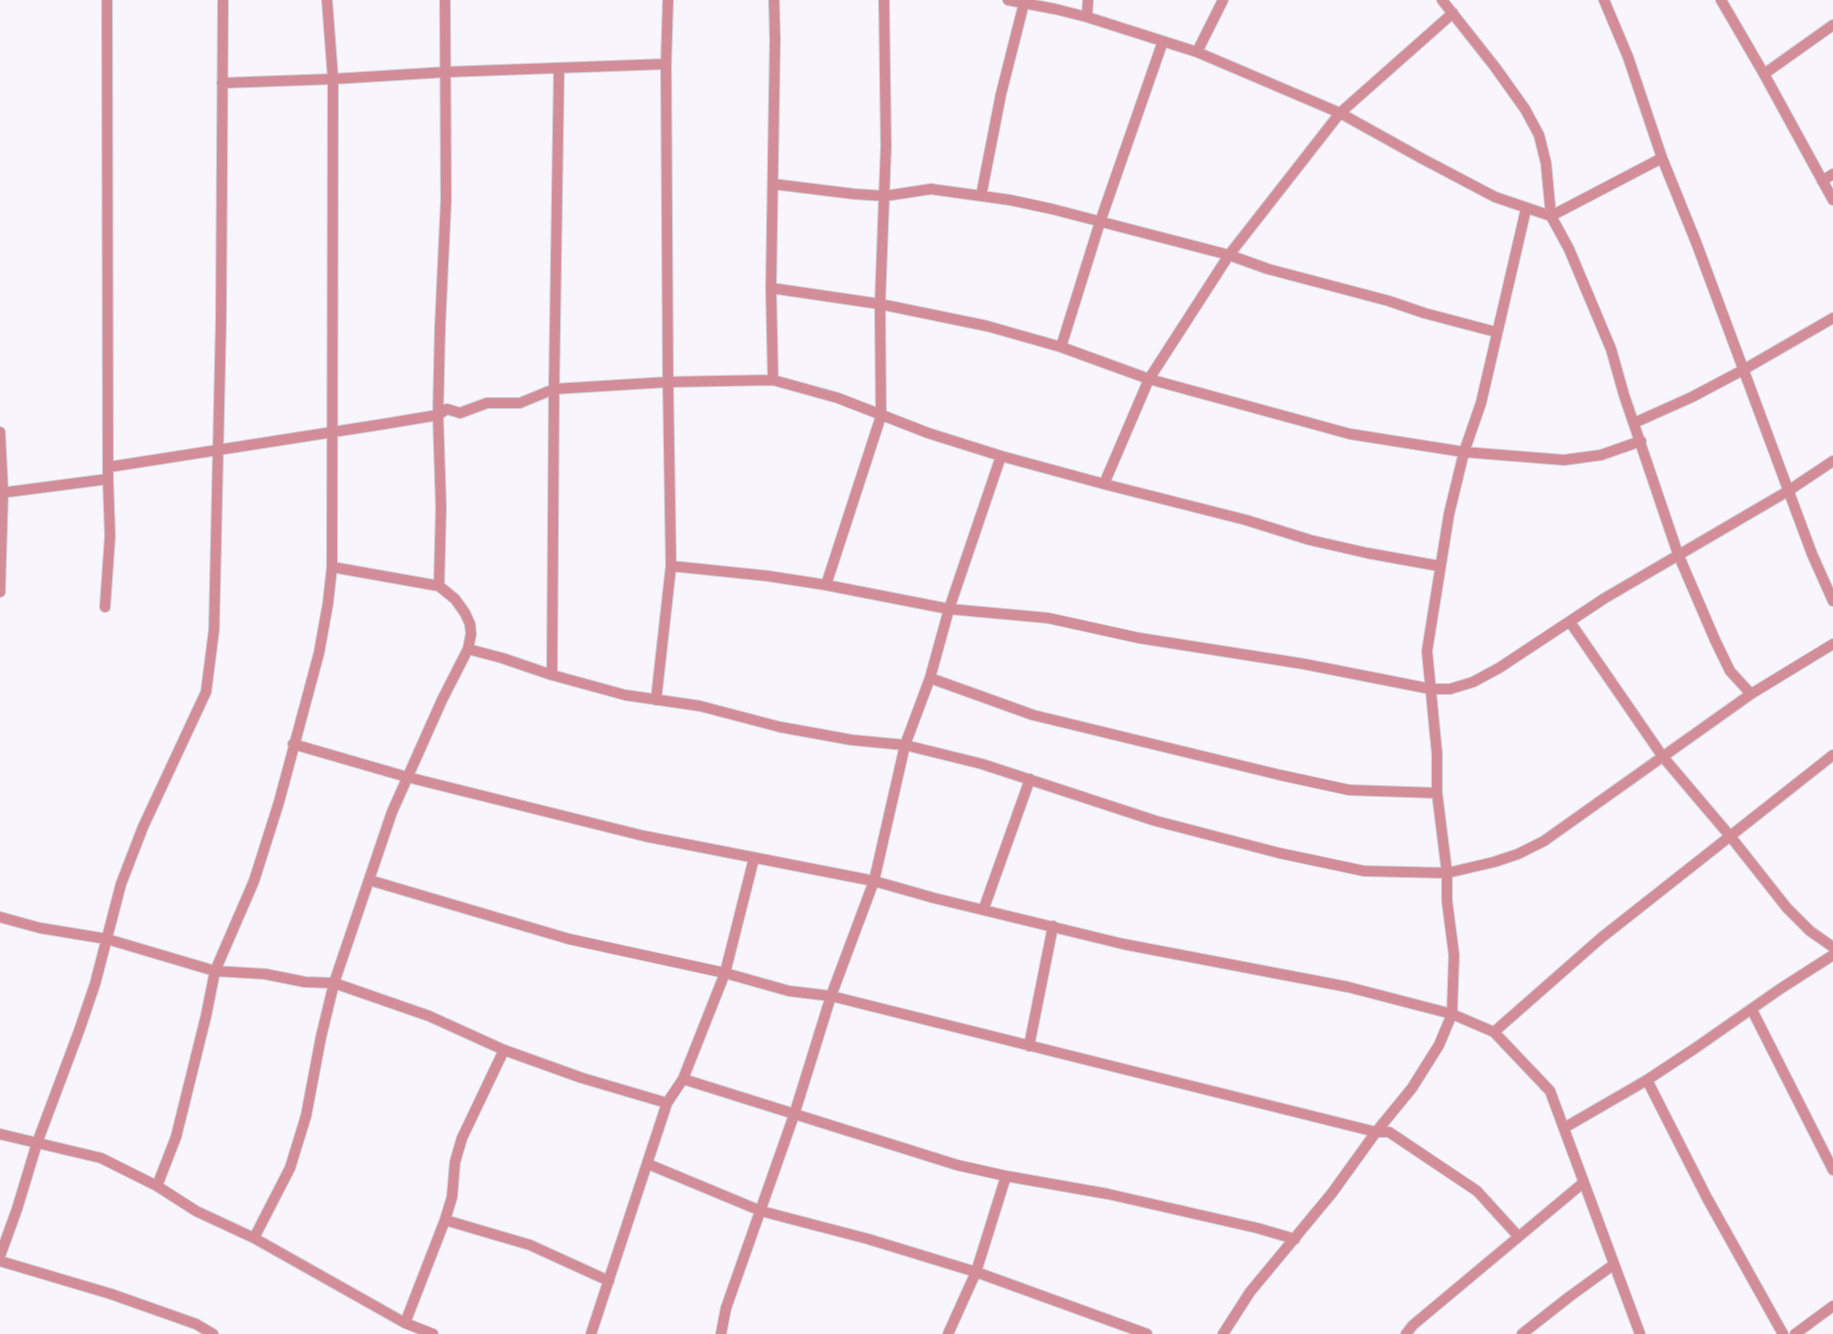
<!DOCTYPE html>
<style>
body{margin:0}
canvas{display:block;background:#f8f5fc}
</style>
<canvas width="1833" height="1334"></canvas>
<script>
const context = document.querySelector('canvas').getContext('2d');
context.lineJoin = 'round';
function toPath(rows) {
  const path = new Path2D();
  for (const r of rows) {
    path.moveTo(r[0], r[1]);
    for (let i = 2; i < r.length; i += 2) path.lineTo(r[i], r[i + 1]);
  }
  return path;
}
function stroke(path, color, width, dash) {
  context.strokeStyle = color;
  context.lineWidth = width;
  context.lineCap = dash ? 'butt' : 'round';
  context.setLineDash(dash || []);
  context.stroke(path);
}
const minor = toPath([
 [1008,0,1055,9,1087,17,1197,52,1340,113,1421,158,1495,197,1551,216,1662,158],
 [1442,0,1495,67,1525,109,1539,135,1546,163,1551,216,1569,249,1611,349,1624,395,1678,554,1715,640,1730,671,1751,694],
 [1604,0,1628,57,1662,158,1696,242,1812,554,1833,601],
 [1721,0,1764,74,1833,200],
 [1087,17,1088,0],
 [1197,52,1223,0],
 [1764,74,1833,25],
 [222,83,333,79,446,72,666,64],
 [1822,181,1833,174],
 [773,184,854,194,885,196,931,189,1010,200,1052,209,1229,255,1268,269,1389,301,1424,313,1496,332],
 [981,196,1001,94,1024,3],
 [771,288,880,304,987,326,1061,347,1149,379,1350,434,1464,452,1564,460,1601,455,1641,441],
 [1061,347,1100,222,1163,41],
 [773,380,771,288,775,40,774,0],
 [1634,423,1692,397,1743,370,1833,318],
 [0,432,3,492,0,592],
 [109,467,384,424,438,415,447,409,460,413,487,403,520,403,554,389,668,382,773,380,838,398,928,433,1001,456,1104,484,1246,520,1310,540,1367,553,1439,566],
 [1104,484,1149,379,1229,255,1340,113,1453,13],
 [0,493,108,479],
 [671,566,768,576,826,585,949,609,1048,618,1139,638,1304,664,1431,689,1450,689,1473,682,1499,668,1605,598,1788,491,1833,461],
 [332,567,439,586],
 [826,585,881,416,880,304,886,146,884,0],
 [105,607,110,536,108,479,107,0],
 [1570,622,1663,757,1730,836,1787,908,1810,931,1833,947],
 [468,649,502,658,552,675,625,695,700,706,780,727,852,740,905,745,982,764,1156,821,1279,853,1364,871,1447,873,1494,862,1518,854,1544,841,1751,694,1833,644],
 [552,675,554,389,559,68],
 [930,678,1033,715,1280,775,1349,790,1437,793],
 [656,700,671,566,668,382,666,64,668,0],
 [293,744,407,777,644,836,874,881,934,898,1123,944,1348,987,1452,1014,1494,1032,1550,1091,1640,1334],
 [369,880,569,939,725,973,789,991,831,996,1376,1132,1389,1132,1477,1191,1518,1236],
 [984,908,1030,779],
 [0,917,40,928,107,939,215,971,265,974,305,982,334,983,429,1016,504,1050,582,1078,667,1103],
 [1752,1010,1833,1170],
 [1494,1032,1601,938,1833,755],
 [1029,1046,1053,926],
 [683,1079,957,1165,1006,1176,1108,1194,1257,1228,1295,1239],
 [1647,1080,1707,1198,1783,1334],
 [1564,1128,1647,1080,1694,1049,1780,989,1833,955],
 [0,1134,101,1158,157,1186,196,1211,254,1238,405,1323,433,1334],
 [648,1164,761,1211,868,1239,976,1272,1147,1334],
 [157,1186,176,1137,206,1016,215,971,254,881,279,802,319,653,328,603,332,567,333,79,327,0],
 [445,1220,530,1245,609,1281],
 [254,1238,290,1168,306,1116,321,1037,334,983,392,812,442,700,468,649,471,634,470,624,465,613,455,599,439,586,441,508,438,415,440,328,446,200,445,0],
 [0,1256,17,1209,37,1143,79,1031,95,984,121,884,143,827,206,692,214,630,221,320,223,0],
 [0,1261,111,1294,196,1324,213,1334],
 [405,1323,445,1220,452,1197,455,1162,462,1138,504,1050],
 [591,1334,667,1103,683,1079,725,973,754,858],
 [721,1334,726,1308,794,1115,831,996,874,881,905,745,930,678,949,609,1001,456],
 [948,1334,976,1272,1006,1176],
 [1223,1334,1250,1292,1332,1193,1376,1132,1412,1088,1439,1045,1452,1014,1454,955,1447,901,1447,873,1437,793,1437,754,1427,651,1449,514,1464,452,1481,403,1526,209],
 [1406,1334,1413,1325,1583,1183],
 [1522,1334,1569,1297,1613,1265],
 [1795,1334,1833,1306]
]);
stroke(minor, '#d3cfd7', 12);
stroke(minor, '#d38d98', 10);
</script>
